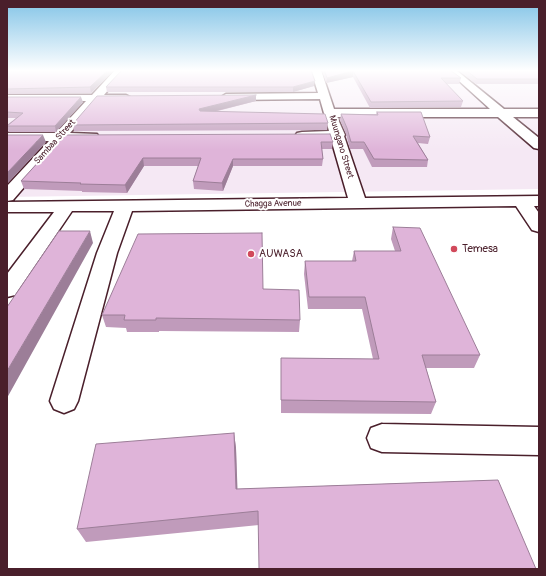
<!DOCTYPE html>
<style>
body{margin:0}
#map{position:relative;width:546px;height:576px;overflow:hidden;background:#fff;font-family:Pangolin,sans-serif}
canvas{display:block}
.frame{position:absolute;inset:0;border:8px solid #4a1f2b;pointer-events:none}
</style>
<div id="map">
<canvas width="546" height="576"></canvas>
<div class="frame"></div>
</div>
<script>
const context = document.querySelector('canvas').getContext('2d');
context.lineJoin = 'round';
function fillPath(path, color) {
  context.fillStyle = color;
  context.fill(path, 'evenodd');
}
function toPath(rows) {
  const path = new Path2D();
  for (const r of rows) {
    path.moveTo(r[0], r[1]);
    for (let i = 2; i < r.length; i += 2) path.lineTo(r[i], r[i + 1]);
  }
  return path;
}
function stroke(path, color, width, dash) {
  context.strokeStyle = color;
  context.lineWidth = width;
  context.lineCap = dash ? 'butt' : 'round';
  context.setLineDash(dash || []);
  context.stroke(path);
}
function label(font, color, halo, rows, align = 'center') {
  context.font = font + ' Pangolin,sans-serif';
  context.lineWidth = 4;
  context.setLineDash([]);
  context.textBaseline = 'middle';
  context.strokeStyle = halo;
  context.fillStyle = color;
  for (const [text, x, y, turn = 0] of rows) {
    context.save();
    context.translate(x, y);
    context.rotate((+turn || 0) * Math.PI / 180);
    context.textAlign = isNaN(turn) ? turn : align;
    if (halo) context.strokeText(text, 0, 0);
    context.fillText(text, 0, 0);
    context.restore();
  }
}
fillPath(toPath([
 [7,70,539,70,539,189,7,197]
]), '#f5e8f4');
const minor = toPath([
 [115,70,125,70,104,95,126,95,132,98,130,100,98,101,70,133,97,134,99,137,97,140,64,141,13,200,7,201,7,186,49,141,7,141,7,133,56,133,86,101,7,101,7,95,92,95,115,70],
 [311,70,321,70,334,109,490,109,447,70,456,70,504,109,539,109,539,117,513,117,539,138,539,149,534,148,498,117,337,117,345,135,344,136,365,198,539,196,539,206,534,206,539,213,539,232,532,230,516,206,132,211,117,253,78,401,74,409,64,413,54,409,50,401,97,253,114,211,72,211,15,295,7,297,7,274,54,212,7,212,7,202,348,198,331,139,302,140,297,139,295,136,297,133,302,132,329,131,320,99,226,100,221,97,226,94,318,93,311,70],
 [382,424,539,427,539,455,382,452,371,448,367,438,371,428,382,424]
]);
stroke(minor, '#4a1f2b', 3);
fillPath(minor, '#fff');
fillPath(toPath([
 [7,70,114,70,91,93,7,94],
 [322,70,450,70,461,78,459,84,446,84,463,101,461,107,370,108,353,77,326,83,322,71],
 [458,70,539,70,539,84,476,84],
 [314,86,293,92,107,92,106,87],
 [256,95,256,101,214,112,328,123,327,130,74,131,72,125],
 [7,97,83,102,56,132,9,132,7,127,7,125,16,118,7,118],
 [377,112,430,137,428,144,418,143,428,160,427,167,372,167,363,149,350,149,346,134,340,120,341,114,376,114],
 [63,135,333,142,332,149,321,149,323,159,322,166,233,166,223,191,194,189,193,181,198,166,144,166,127,193,82,192,82,191,24,189,21,181],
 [393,227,480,355,474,368,426,368,436,402,431,414,281,413,281,358,373,359,362,309,308,309,304,274,305,261,352,261,354,251,395,251,391,239],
 [263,289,300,320,299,332,159,331,159,332,127,332,126,328,106,327,102,315],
 [234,433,236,448,237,489,498,480,259,525,86,542,77,529]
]), '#c09bbb');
fillPath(toPath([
 [108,70,114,70,91,93,90,87],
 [353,71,353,77,326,83,327,78],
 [315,81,314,86,293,92,293,87],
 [256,95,256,101,200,115,199,109],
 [81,97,83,102,56,132,55,126],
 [43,135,46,142,7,184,7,173],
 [143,158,144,166,127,193,125,185],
 [233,159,233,166,223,191,222,183],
 [90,231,93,243,7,398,7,371],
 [234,433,236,448,238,503,236,489]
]), '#9c7e98');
const building = toPath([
 [7,70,108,70,90,87,7,89,7,70],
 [122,70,311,70,315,81,293,87,106,87,122,70],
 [324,70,450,70,461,78,441,78,463,101,371,102,353,71,327,78,324,70],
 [466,70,539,70,539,79,477,79,466,70],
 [256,95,199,109,200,111,325,114,328,123,72,125,97,96,256,95],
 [7,97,81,97,55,126,7,126,23,113,7,112,7,97],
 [377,112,421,112,430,137,413,136,428,160,374,159,364,142,351,142,347,128,341,114,378,115,377,112],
 [330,134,333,142,321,142,323,159,233,159,222,183,193,181,201,158,143,158,125,185,80,184,81,183,21,181,63,135,330,134],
 [7,135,43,135,7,173,7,135],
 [393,227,420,228,480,355,422,355,436,402,281,400,281,358,379,359,365,297,309,297,305,261,356,261,354,251,401,251,393,227],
 [59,231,90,231,7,371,7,307,59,231],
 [262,233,263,289,299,290,300,320,156,318,156,320,124,320,125,315,102,315,138,234,262,233],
 [234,433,236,489,498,480,536,569,259,569,258,511,77,529,96,444,234,433]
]);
fillPath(building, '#dfb4d9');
stroke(building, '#9c7e98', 1);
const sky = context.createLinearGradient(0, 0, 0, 150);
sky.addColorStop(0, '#83c4e7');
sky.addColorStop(0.47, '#fff');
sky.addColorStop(1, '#ffffff00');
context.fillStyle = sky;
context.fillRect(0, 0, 546, 150);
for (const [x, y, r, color] of [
 [454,249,4,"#d1495b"],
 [251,254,4,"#d1495b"]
]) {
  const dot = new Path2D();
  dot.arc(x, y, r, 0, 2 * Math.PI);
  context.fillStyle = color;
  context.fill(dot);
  stroke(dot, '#fff', 1.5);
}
label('9px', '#4a1f2b', '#fff', [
 ["Sambaa Street",55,142,-48],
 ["Muungano Street",341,147,73],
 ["Chagga Avenue",273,204,-1]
]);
label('11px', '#4a1f2b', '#fff', [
 ["Temesa",462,249],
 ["AUWASA",259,254]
], 'left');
</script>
